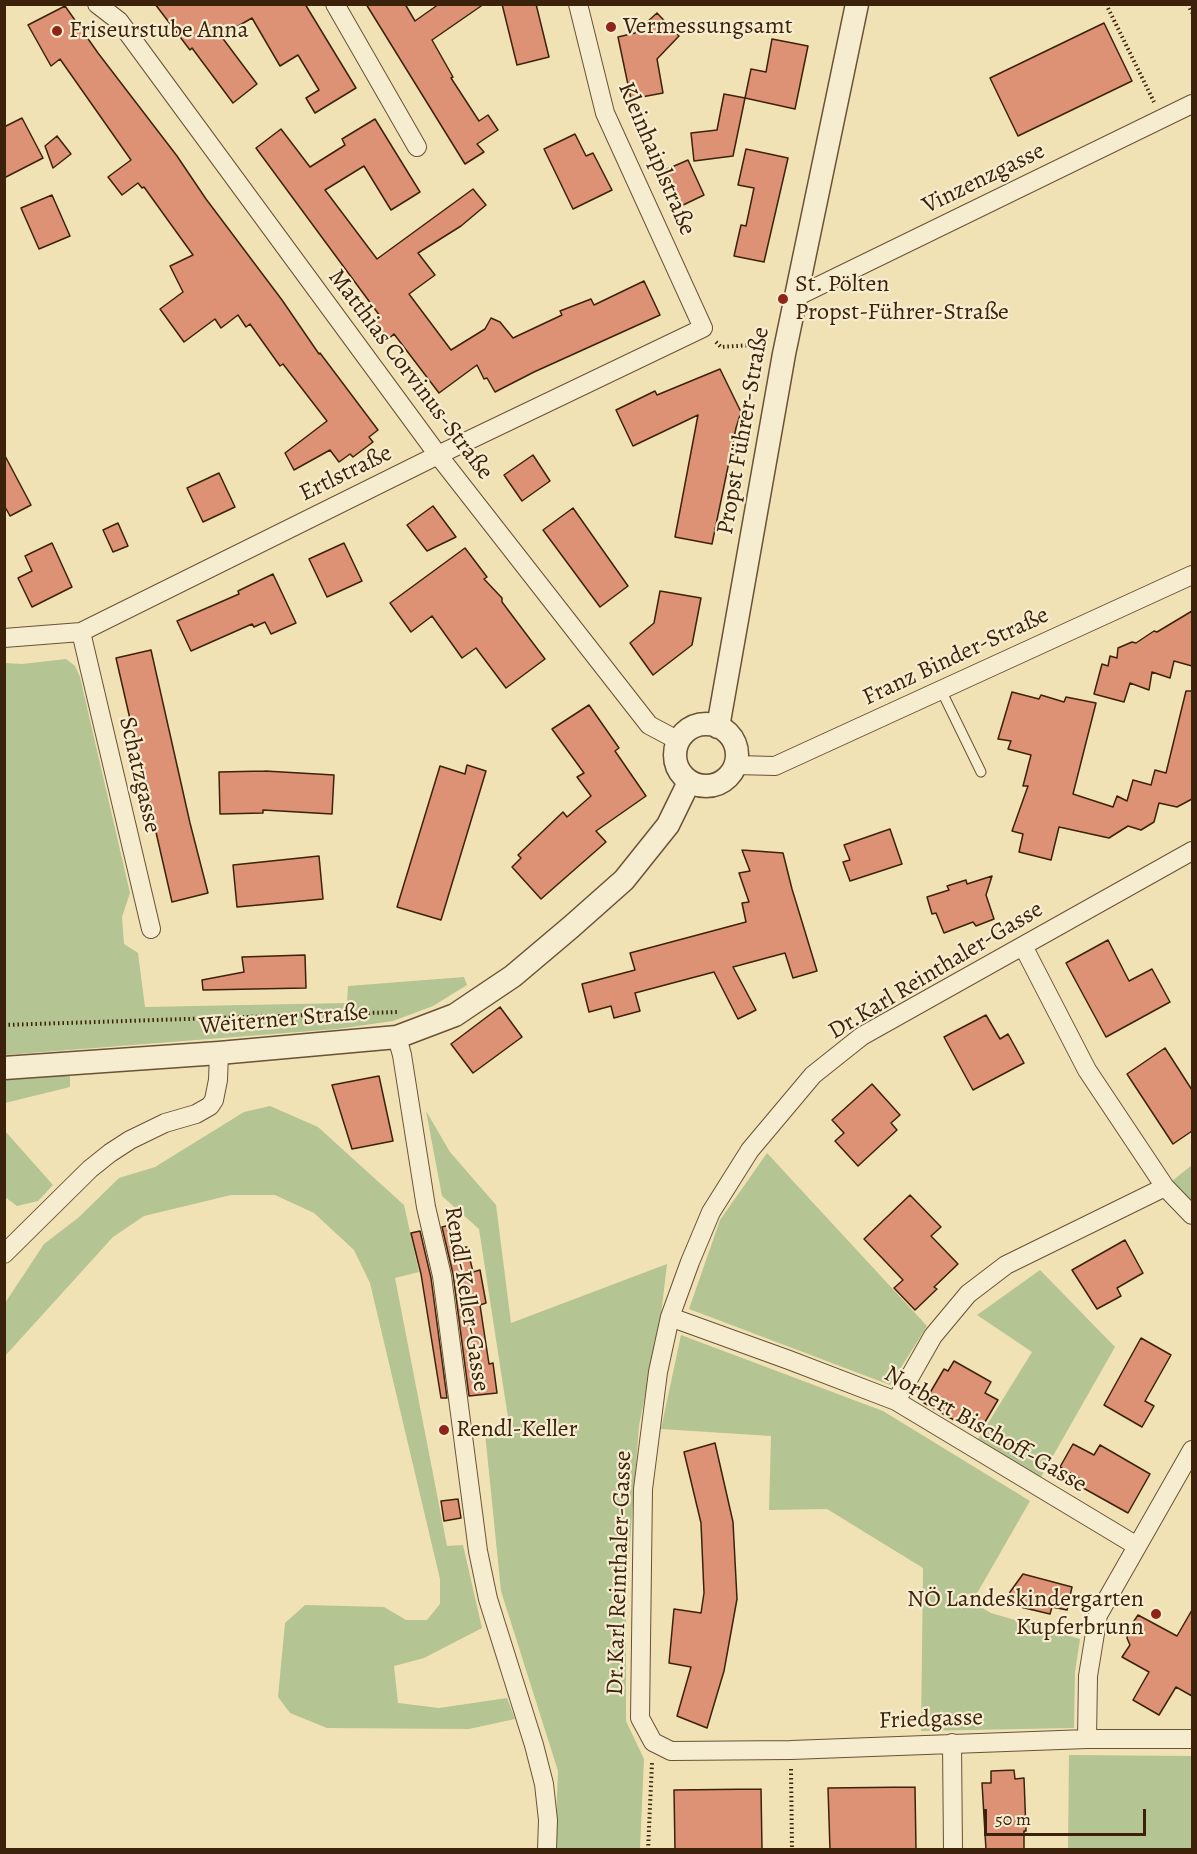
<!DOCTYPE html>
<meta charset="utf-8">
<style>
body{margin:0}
#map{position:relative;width:1197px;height:1854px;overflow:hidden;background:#f1e2b5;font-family:Alegreya,serif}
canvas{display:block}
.frame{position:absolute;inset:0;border:6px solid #3c220a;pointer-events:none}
.scale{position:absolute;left:984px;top:1809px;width:162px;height:27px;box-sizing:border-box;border:3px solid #3c220a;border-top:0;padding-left:8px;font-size:18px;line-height:21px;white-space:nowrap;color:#3c220a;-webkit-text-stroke:4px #f6eccf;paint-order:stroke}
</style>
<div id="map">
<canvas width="1197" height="1854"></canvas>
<div class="frame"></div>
<div class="scale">50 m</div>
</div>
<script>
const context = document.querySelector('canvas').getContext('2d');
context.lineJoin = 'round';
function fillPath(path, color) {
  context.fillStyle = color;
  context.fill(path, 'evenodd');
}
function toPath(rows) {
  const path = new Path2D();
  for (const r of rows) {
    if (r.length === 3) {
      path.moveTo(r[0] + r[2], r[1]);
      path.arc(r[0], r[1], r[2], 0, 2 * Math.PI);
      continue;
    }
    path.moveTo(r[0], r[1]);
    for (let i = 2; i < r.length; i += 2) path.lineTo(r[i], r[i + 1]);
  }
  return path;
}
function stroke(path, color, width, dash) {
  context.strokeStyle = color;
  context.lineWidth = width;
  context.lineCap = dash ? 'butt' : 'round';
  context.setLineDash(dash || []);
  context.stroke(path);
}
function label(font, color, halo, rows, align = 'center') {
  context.font = font + ' Alegreya,serif';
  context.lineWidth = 4.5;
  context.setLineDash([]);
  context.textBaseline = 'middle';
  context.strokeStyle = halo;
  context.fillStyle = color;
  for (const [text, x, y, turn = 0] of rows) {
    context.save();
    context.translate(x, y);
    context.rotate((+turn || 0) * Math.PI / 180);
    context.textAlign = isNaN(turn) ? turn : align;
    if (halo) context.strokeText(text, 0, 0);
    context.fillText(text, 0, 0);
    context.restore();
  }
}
fillPath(toPath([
 [66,659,75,666,80,677,130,893,122,917,124,944,138,953,145,1007,347,1003,348,986,464,977,467,985,433,1006,393,1021,337,1029,5,1055,5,663,22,664],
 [70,1074,70,1087,5,1103,5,1079],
 [270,1106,318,1127,404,1205,419,1272,395,1278,447,1546,463,1545,482,1628,424,1658,394,1666,398,1703,439,1708,507,1698,515,1719,469,1729,327,1728,290,1713,278,1697,285,1623,305,1605,384,1607,406,1620,427,1620,440,1604,440,1579,370,1283,354,1250,314,1213,275,1195,231,1195,144,1216,113,1237,5,1356,5,1303,44,1244,78,1218,119,1178,155,1167,244,1112],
 [426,1111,450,1152,496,1205,511,1323,667,1264,661,1315,639,1426,626,1594,626,1721,644,1759,640,1849,555,1849,558,1771,501,1591,485,1433,509,1424,479,1229,442,1196],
 [5,1131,53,1185,38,1201,17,1206,5,1197],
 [767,1153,927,1326,890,1385,689,1309,720,1220],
 [1192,1165,1192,1203,1172,1181],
 [1040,1270,1115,1347,1041,1477,977,1441,1032,1352,977,1315],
 [681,1335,883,1411,1030,1501,972,1602,991,1613,1080,1639,1075,1672,1074,1728,921,1731,923,1568,827,1509,769,1510,771,1436,661,1429],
 [1069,1755,1192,1756,1192,1849,1068,1849]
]), '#b4c492');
const building = toPath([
 [155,4,305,4,356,88,315,113,306,98,319,90,298,55,280,66,252,18,221,36,257,84,233,103,192,48,190,50,155,4],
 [366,4,405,4,415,21,439,4,484,4,432,40,453,77,451,78,479,121,488,115,498,130,477,144,484,152,465,164,366,4],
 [502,4,536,4,549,57,517,65,502,4],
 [65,6,98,53,177,156,206,199,282,300,319,354,320,353,378,430,369,437,373,442,353,457,350,454,339,462,330,450,294,470,285,453,327,421,283,364,280,366,250,324,246,327,238,315,221,328,215,319,184,342,160,309,183,292,170,266,193,255,144,187,142,188,138,183,122,195,108,177,131,160,60,59,51,66,28,25,65,6],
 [657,13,679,36,657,59,663,93,631,99,618,37,635,33,657,13],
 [1104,23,1132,81,1018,136,990,78,1104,23],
 [772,39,808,46,795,109,745,98,751,69,766,72,772,39],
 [724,94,745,98,733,156,694,161,691,133,717,130,724,94],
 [22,118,43,158,4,178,4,127,22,118],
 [375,119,420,192,391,210,364,166,325,190,377,259,473,189,486,205,461,226,418,253,435,275,409,294,451,350,485,329,491,318,500,322,513,338,562,315,560,311,591,299,594,305,644,281,660,315,534,372,495,392,487,378,484,379,477,365,439,393,394,334,386,341,372,321,380,316,256,148,281,129,310,167,345,145,342,139,375,119],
 [575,134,586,156,593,153,612,190,573,209,544,149,575,134],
 [57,136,71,154,53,168,45,146,57,136],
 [746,149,788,158,764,262,734,256,741,225,746,226,754,188,738,185,746,149],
 [688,160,704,195,681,206,665,170,688,160],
 [52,195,70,236,39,249,21,208,52,195],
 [720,369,741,412,736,428,712,544,675,537,698,415,633,446,616,410,655,391,657,395,720,369],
 [4,454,31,505,10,516,4,505,4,454],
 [533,455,550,481,522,501,504,475,533,455],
 [219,473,235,507,203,522,187,488,219,473],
 [433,506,456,537,427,551,407,525,433,506],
 [573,508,628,586,600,607,543,530,573,508],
 [118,523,128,546,113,552,103,530,118,523],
 [52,543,72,587,32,607,18,578,32,571,25,556,52,543],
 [344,543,362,581,327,597,309,559,344,543],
 [465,548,487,577,484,579,502,598,502,602,545,659,506,688,476,648,462,658,432,616,411,632,390,603,465,548],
 [273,574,296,623,271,634,265,622,254,627,252,624,191,651,177,621,239,594,238,591,273,574],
 [660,591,701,598,692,645,653,675,630,643,654,623,660,591],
 [1192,611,1192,666,1174,661,1170,678,1152,672,1149,690,1130,683,1124,702,1094,694,1102,664,1108,666,1110,656,1117,658,1118,648,1132,642,1136,643,1154,631,1157,632,1192,611],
 [151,650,190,823,208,893,172,902,116,658,151,650],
 [1186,691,1192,691,1192,799,1177,807,1159,803,1154,822,1141,830,1128,826,1109,838,1059,827,1051,860,1019,852,1023,834,1012,831,1028,786,1023,786,1031,755,1008,749,1011,741,998,739,1012,692,1039,699,1041,695,1064,702,1066,697,1096,703,1073,794,1113,807,1117,796,1127,801,1133,780,1151,785,1155,770,1166,773,1186,691],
 [589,705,619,748,615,751,646,796,596,831,606,842,541,899,512,867,521,858,518,855,563,812,567,817,591,796,577,777,584,773,552,729,589,705],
 [467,765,486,771,441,920,397,907,440,766,465,774,467,765],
 [265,771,334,775,332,814,263,810,263,813,220,814,219,772,265,771],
 [890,829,902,864,850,881,843,862,850,860,844,845,890,829],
 [742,850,783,853,792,889,817,971,793,978,785,953,733,967,756,1010,738,1019,714,972,635,993,640,1011,614,1018,611,1006,589,1012,582,984,635,970,630,953,746,922,742,903,749,902,739,873,750,871,742,850],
 [319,856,323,899,237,907,233,865,319,856],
 [992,876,986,895,994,919,976,926,973,922,944,933,936,913,932,914,927,897,949,890,947,886,966,880,967,884,992,876],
 [1108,940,1129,981,1152,969,1170,1002,1106,1037,1066,963,1108,940],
 [305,955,306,988,203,990,202,980,244,972,242,957,305,955],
 [500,1007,522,1037,473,1073,451,1044,500,1007],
 [986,1015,1000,1039,1008,1034,1024,1063,973,1090,944,1037,986,1015],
 [1165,1048,1192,1090,1192,1131,1173,1144,1127,1074,1165,1048],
 [379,1076,393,1141,352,1149,332,1085,379,1076],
 [872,1084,900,1115,891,1123,897,1130,858,1166,835,1141,844,1133,832,1120,872,1084],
 [910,1195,941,1227,931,1236,958,1264,934,1287,937,1289,915,1310,894,1288,903,1280,864,1239,910,1195],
 [450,1225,456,1248,467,1247,473,1272,480,1270,486,1303,480,1305,483,1325,489,1364,493,1363,497,1393,469,1396,453,1274,442,1227,450,1225],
 [420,1231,431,1278,447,1398,441,1398,421,1274,411,1233,420,1231],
 [1125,1240,1143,1273,1117,1288,1121,1296,1097,1309,1072,1270,1125,1240],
 [1141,1338,1171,1355,1145,1401,1154,1406,1142,1427,1104,1405,1141,1338],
 [954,1361,991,1382,985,1393,998,1400,982,1427,965,1417,961,1424,924,1403,944,1369,948,1371,954,1361],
 [715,1443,733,1522,737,1599,724,1671,707,1728,677,1716,691,1667,669,1663,674,1609,701,1613,704,1593,701,1523,684,1452,715,1443],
 [1073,1444,1094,1455,1100,1445,1150,1474,1128,1513,1076,1484,1079,1478,1060,1467,1073,1444],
 [458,1499,461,1518,444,1521,441,1501,458,1499],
 [1023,1574,1072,1587,1067,1610,1052,1607,1050,1614,1008,1604,1010,1592,1023,1574],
 [1192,1610,1192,1696,1176,1687,1159,1715,1133,1700,1149,1672,1122,1657,1130,1645,1127,1638,1128,1630,1138,1615,1177,1636,1192,1610],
 [1014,1770,1015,1779,1024,1778,1026,1831,1024,1831,1024,1850,986,1850,982,1783,991,1783,991,1771,1014,1770],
 [915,1787,916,1850,830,1850,828,1788,915,1787],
 [761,1789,762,1850,675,1850,674,1790,761,1789]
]);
fillPath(building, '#de9275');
stroke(building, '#3c220a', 1.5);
const service = toPath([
 [941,690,981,772]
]);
const minor = toPath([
 [97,4,119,21,438,455,649,725,679,741],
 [335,4,417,147],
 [796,297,1192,104],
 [81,632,151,929],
 [4,638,81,632,438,455,703,328,605,113,578,4],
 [736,765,775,766,1192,575],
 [1192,851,862,1036,813,1075,750,1150,711,1212,690,1262,670,1317,658,1372,643,1489,640,1718,653,1742,671,1751,791,1750,1087,1739,1192,1739],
 [1023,946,1087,1070,1165,1187,1192,1215],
 [397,1037,402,1055,426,1207,442,1276,478,1551,488,1599,534,1745,544,1784,548,1820,547,1850],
 [4,1254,90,1169,110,1153,130,1140,165,1123,196,1114,210,1106,214,1100,218,1080,219,1053],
 [670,1317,789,1360,896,1401,1137,1546],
 [896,1401,933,1336,968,1294,1006,1265,1165,1187],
 [1087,1739,1088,1676,1098,1615,1192,1450],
 [952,1743,953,1850]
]);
const tertiary = toPath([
 [706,755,31],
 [718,727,784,354,857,4],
 [4,1068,219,1053,397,1037,455,1015,513,976,571,927,624,880,668,825,689,782]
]);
stroke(service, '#695235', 11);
stroke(minor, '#695235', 20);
stroke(tertiary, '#695235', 25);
stroke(toPath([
 [1106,4,1154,102],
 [1188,4,1192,13],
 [716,342,721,347,752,345,765,349],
 [4,1025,399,1012],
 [791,1769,792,1850],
 [648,1850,652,1763]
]), '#3c220a', 4, [1.5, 3]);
stroke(service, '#f6eccf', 9);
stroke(minor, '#f6eccf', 18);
stroke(tertiary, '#f6eccf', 22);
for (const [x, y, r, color] of [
 [611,27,6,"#8f2418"],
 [57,31,6,"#8f2418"],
 [783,299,6,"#8f2418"],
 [444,1430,6,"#8f2418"],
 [1156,1614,6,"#8f2418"]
]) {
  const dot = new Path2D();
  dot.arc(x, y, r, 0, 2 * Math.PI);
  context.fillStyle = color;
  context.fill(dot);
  stroke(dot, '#f6eccf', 2);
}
label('24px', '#3c220a', '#f6eccf', [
 ["Vermessungsamt",623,27],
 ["Friseurstube Anna",69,31],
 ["St. Pölten",795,285],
 ["Propst-Führer-Straße",795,313],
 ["Rendl-Keller",456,1430],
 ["NÖ Landeskindergarten",1144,1600,"right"],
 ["Kupferbrunn",1144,1628,"right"]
], 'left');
label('24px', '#3c220a', '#f6eccf', [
 ["Kleinhaiplstraße",656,159,67],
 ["Vinzenzgasse",984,179,-26],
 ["Matthias Corvinus-Straße",410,375,53],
 ["Propst Führer-Straße",744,431,-80],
 ["Ertlstraße",346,474,-26],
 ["Franz Binder-Straße",956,657,-25],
 ["Schatzgasse",139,775,77],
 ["Dr.Karl Reinthaler-Gasse",936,971,-31],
 ["Weiterner Straße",284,1020,-5],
 ["Rendl-Keller-Gasse",466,1299,81],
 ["Norbert Bischoff-Gasse",985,1430,30],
 ["Dr.Karl Reinthaler-Gasse",620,1573,-88],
 ["Friedgasse",931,1720,-2]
]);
</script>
